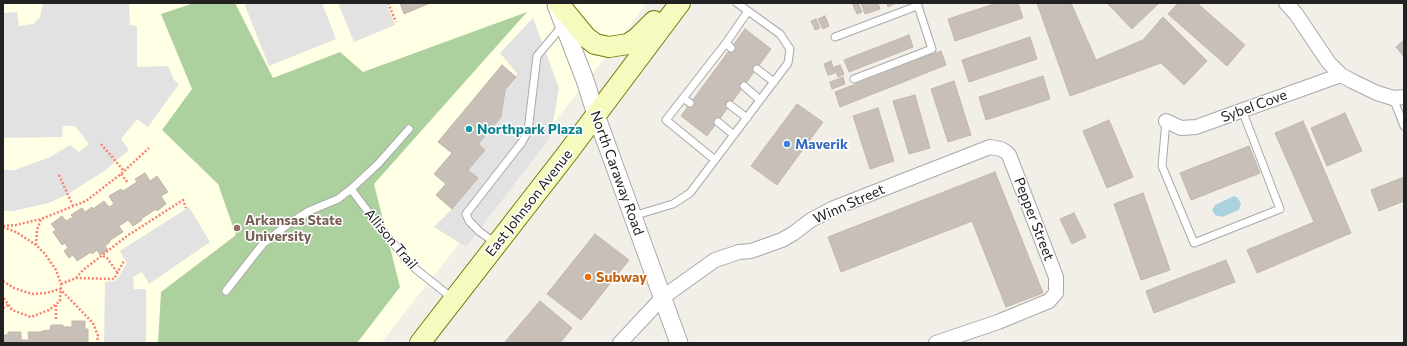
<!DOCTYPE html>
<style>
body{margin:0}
#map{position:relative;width:1407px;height:346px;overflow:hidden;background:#f2efe9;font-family:Commissioner,sans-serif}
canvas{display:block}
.frame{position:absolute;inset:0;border:4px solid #222;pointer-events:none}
</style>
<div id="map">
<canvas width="1407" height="346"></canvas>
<div class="frame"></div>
</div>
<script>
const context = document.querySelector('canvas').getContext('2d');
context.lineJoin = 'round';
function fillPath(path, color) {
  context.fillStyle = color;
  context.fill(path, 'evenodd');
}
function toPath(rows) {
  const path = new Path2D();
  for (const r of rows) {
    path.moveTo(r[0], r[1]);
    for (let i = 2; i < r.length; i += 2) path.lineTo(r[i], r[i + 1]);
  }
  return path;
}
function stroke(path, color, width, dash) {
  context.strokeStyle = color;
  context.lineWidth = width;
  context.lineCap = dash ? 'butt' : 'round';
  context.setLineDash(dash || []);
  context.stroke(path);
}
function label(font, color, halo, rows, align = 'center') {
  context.font = font + ' Commissioner,sans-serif';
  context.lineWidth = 3;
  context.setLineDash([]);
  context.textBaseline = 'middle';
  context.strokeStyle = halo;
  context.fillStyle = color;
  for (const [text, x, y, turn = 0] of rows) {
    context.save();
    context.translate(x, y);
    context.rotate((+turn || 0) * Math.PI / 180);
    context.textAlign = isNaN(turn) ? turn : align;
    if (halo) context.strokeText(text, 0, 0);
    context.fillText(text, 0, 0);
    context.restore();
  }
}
fillPath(toPath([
 [3,3,646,3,633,22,381,343,3,343]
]), '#ffffe5');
fillPath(toPath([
 [194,3,235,3,273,78,340,52,363,72,527,12,374,184,400,287,357,343,158,343,161,292,236,235,218,184,162,130,192,89,161,14]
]), '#add19e');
fillPath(toPath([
 [43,3,129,3,130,25,137,26,137,67,168,66,174,80,179,84,148,127,137,119,121,139,129,150,103,172,66,195,49,203,13,211,3,211,3,170,15,170,50,157,70,145,79,152,89,144,75,126,63,126,62,137,3,138,3,13,17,12,19,26,33,24,40,17],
 [244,3,322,3,336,39,269,66],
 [338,3,386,3,395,25,354,42],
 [533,18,559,88,551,134,545,144,466,247,434,227,452,209,478,178,468,170,485,150,478,144,501,117,505,90,516,77,517,73,500,53],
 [189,207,210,242,149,284,142,272,133,277,134,289,146,289,146,343,104,343,105,282,116,281,127,263,120,251]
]), '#e2e2e2');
fillPath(toPath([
 [1234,196,1238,198,1241,204,1239,210,1222,217,1215,215,1212,210,1215,205]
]), '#aad3df');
const building = toPath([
 [400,3,430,3,404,14,400,3],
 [852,3,858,3,862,12,857,14,852,3],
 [861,3,878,3,880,9,865,14,861,3],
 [887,3,896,3,888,7,887,3],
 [997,3,1018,3,1023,18,955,41,948,19,997,3],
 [1037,3,1071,3,1096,60,1143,40,1163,17,1207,61,1184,85,1161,63,1070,96,1037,3],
 [1107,3,1159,3,1132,29,1107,3],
 [1178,3,1197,3,1245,45,1227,66,1168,14,1178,3],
 [825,16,829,26,823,29,818,19,825,16],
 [816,19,820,28,815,30,811,21,816,19],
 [745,29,771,49,707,136,681,116,745,29],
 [909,35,913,47,849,72,844,60,909,35],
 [1030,37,1037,59,969,82,962,60,1030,37],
 [1404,40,1404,57,1396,47,1404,40],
 [941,51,946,65,840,107,835,92,941,51],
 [831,61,835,73,828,75,824,64,831,61],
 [502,65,516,77,505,90,501,117,478,144,485,150,468,170,478,178,452,209,436,195,446,184,434,174,452,153,438,142,502,65],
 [840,65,844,74,838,77,834,67,840,65],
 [1043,76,1050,99,986,120,979,97,1043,76],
 [843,77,845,84,832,89,830,82,843,77],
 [954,81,971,135,948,142,931,89,954,81],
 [915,95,930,148,909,154,893,101,915,95],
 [797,104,823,122,777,185,751,166,797,104],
 [878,108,894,161,870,169,853,116,878,108],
 [1345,113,1362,151,1327,166,1311,128,1345,113],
 [1109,120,1133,177,1107,188,1083,131,1109,120],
 [1303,121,1351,233,1257,273,1247,250,1314,222,1275,133,1303,121],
 [1249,146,1260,173,1191,200,1180,173,1249,146],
 [995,172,1043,293,1006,307,972,221,841,272,828,237,995,172],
 [145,173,150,181,157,176,168,192,161,196,166,204,157,211,156,209,141,219,142,220,133,226,128,220,119,226,123,232,109,241,110,242,105,246,108,250,100,255,97,250,92,254,91,252,77,261,73,255,69,258,64,251,68,248,65,243,62,245,53,232,56,230,51,224,62,216,66,221,73,217,71,215,82,208,85,212,92,207,93,209,104,201,109,207,114,204,109,196,121,189,123,191,137,182,135,179,145,173],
 [1404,177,1404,201,1379,211,1371,190,1404,177],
 [1143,193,1170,270,1141,280,1114,204,1143,193],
 [1074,213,1086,237,1072,244,1060,219,1074,213],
 [595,234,629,260,581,320,547,294,595,234],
 [1226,260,1235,282,1154,313,1146,291,1226,260],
 [540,301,572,328,560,343,504,343,540,301],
 [72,321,85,321,85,329,88,329,88,343,3,343,3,335,8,335,8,332,21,332,21,340,29,340,28,332,42,332,42,331,50,330,51,325,63,325,63,327,72,327,72,321]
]);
fillPath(building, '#c7bfb8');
stroke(building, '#c4b6ab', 1);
const service = toPath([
 [835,37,917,6],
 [726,43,748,11],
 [757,69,774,82],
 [854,79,932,49,917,3],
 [744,86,760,100],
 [683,98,690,103],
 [1393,98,1404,126],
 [730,105,747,118],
 [1166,121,1162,166,1194,243,1280,209,1242,110],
 [718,122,734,135],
 [715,160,666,120,726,43,731,48],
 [351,189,378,225,412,266,452,298],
 [633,216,673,204,690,193,788,63,790,49,780,34,737,3],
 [497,244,480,232,469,221,466,214,522,142,528,131,537,56,563,25],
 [226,291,251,259,263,244,288,224,309,211,338,199,351,189,378,164,409,129]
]);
const minor = toPath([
 [1286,3,1296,14,1329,63,1341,75,1352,81,1377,93,1393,98,1404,97],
 [1166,121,1181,128,1196,127,1341,75],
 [620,343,663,297,715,260,739,252,751,251,782,240,794,233,811,220,834,208,990,147,1001,149,1006,152,1009,155,1056,277,1056,293,1049,301,998,322,936,343]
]);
const tertiary = toPath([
 [556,5,585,80,596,115,679,343]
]);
const secondary = toPath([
 [558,3,586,37,595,44,609,47,628,44,637,38,654,21],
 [420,343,566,155,680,3]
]);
stroke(service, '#a9a9a9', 9);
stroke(minor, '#a9a9a9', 16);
stroke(tertiary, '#a9a9a9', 19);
stroke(secondary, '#707d05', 22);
stroke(toPath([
 [388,3,396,22],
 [101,144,124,171],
 [121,174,128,183],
 [59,175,73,206],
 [3,226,16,225,41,219,86,201,122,173,149,148],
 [3,227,16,232,36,245,45,254,56,270,61,284,60,301,49,310,31,317,12,310,3,297],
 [36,245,37,230,41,219],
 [103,256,107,258,117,272],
 [76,278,83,270,127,236,183,200,186,208],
 [3,281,14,288,32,294,46,293,60,289,93,323,98,336,97,343],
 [61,284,76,278,114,279,124,261],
 [56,305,56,320],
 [3,308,8,305]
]), '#fa8072', 2.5, [2, 2]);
stroke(service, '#fff', 7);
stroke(minor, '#fff', 14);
stroke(tertiary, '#fff', 17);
stroke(secondary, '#f7fabf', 20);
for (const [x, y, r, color] of [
 [469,129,4,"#0f9aa8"],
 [787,144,4,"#3f7fe0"],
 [237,228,4,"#8d6e63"],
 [588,277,4,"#e8710a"]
]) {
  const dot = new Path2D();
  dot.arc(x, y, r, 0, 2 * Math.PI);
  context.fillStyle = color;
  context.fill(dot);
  stroke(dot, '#fff', 1.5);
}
label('14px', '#222', '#fff', [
 ["Sybel Cove",1254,106,-20],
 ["North Caraway Road",617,173,70],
 ["East Johnson Avenue",529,203,-52],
 ["Winn Street",849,204,-24],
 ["Pepper Street",1034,219,69],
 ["Allison Trail",391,239,50]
]);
label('bold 14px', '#0d838f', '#fff', [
 ["Northpark Plaza",477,129]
], 'left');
label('bold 14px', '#366cbe', '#fff', [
 ["Maverik",795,144]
], 'left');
label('bold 14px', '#785e54', '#fff', [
 ["Arkansas State",245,220],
 ["University",245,236]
], 'left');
label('bold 14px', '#c56008', '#fff', [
 ["Subway",596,277]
], 'left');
</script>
